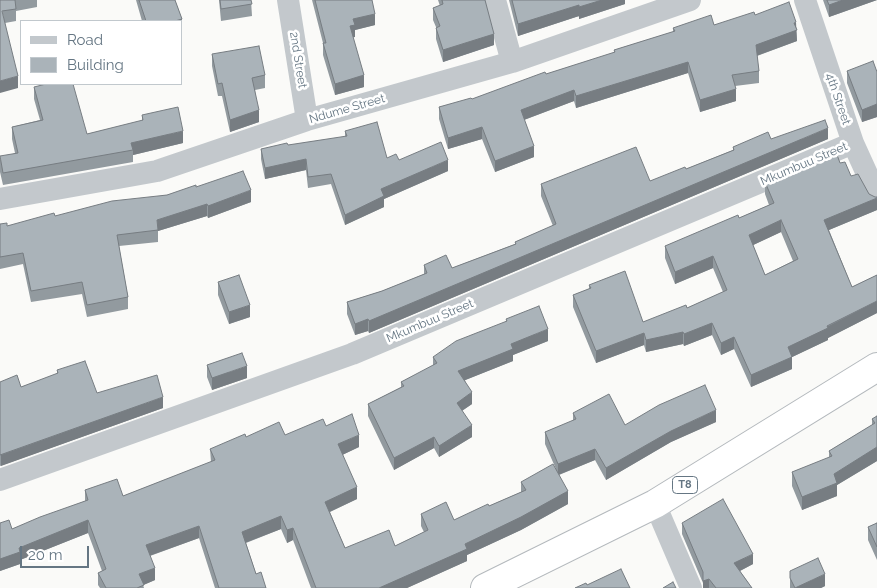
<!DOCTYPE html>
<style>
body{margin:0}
#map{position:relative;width:877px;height:588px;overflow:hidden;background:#fafaf8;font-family:Raleway,sans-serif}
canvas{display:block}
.legend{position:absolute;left:20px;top:20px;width:162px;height:65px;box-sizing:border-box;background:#fff;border:1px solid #c1c8cd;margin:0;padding:6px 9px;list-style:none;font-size:15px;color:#657683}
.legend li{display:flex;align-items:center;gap:10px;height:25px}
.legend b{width:25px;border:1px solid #c1c8cd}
.scale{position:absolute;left:20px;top:546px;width:69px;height:22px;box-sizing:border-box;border:2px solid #657683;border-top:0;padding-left:6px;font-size:15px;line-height:18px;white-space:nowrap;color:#657683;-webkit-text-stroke:4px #fff;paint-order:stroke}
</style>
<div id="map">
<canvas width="877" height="588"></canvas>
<ul class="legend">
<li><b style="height:6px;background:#c3c8cc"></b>Road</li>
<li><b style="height:14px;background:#aab3b9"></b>Building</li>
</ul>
<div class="scale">20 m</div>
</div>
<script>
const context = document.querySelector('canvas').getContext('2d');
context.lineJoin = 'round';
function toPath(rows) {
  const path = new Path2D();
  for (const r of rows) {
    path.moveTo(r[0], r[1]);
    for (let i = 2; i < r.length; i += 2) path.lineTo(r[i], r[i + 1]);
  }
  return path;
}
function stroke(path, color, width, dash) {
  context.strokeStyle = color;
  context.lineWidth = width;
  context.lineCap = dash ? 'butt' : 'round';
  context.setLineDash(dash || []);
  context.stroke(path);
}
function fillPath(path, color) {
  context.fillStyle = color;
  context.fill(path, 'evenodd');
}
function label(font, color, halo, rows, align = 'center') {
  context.font = font + ' Raleway,sans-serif';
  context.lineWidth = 5;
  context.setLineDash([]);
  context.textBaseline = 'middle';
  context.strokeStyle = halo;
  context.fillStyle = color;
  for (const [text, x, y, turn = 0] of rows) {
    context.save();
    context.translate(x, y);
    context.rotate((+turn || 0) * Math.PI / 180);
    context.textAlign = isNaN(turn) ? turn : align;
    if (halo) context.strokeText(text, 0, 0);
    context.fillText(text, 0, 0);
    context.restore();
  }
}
const highway = toPath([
 [485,588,655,504,877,367]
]);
stroke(highway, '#b4b9bd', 30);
stroke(toPath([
 [288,0,307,120],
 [495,0,512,62],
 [805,0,853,143,877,196],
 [0,199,157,171,307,120,512,62,690,0],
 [0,480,352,354,853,143],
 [655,504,691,588]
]), '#c3c8cc', 22);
stroke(highway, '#fff', 28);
fillPath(toPath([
 [0,0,37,0,37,7,16,11,16,21,5,23,18,88],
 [136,0,175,0,182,19,182,30,181,30,181,21,142,21],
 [219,0,251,0,252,16,221,21],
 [312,0,372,0,375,25,355,30,355,37,353,37,364,87,335,95,323,55,323,43],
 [438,0,485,0,494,45,443,62,436,39,436,27,433,20,433,8,440,6],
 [509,0,625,0,625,4,579,19,579,16,518,36],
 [823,0,877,0,829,17],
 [755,15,796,28,797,41,757,56,759,71,759,83,735,86,736,101,700,112,688,73,576,108,574,101,524,120,534,157,495,172,482,139,448,149,439,119,439,107,472,99,546,74,614,53,614,50,673,32,673,28,714,25],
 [212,54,265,75,265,88,255,90,259,122,230,132,222,96,218,96,212,66],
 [847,71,877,72,877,117,862,122,847,83],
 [34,87,87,134,142,121,142,115,183,143,133,155,133,162,3,185,0,172,0,160,15,153,12,139,12,127,40,120,34,99],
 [345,131,387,158,448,171,384,199,384,207,345,225,331,184,308,188,306,170,265,179,261,159,261,149,345,137],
 [771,139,828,139,369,333,368,331,355,335,347,314,347,302,382,291,424,274,424,265,452,268,515,244,515,242,553,226,541,196,541,184,650,181,686,169,733,150,733,147],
 [840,163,877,210,829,230,852,287,877,275,877,313,828,338,828,340,792,357,792,369,751,387,734,349,721,355,712,335,684,346,683,344,646,352,644,345,596,363,573,307,573,295,589,289,589,285,643,322,687,308,723,292,713,268,675,284,665,258,665,246,739,218,769,205,765,194,765,182],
 [781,232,793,261,765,275,753,245],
 [196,187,251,202,208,218,207,216,158,231,158,242,119,246,128,297,128,309,87,317,82,294,31,302,23,264,0,269,0,224,7,226,167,195],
 [218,282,250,317,229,324,218,295],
 [506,319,548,341,513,355,513,361,465,380,472,404,462,411,472,437,439,457,434,448,394,470,368,416,368,404,401,387,401,382,433,366,433,357,506,322],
 [207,365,247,378,212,390,207,377],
 [57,370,97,393,163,408,0,466,0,382,21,387,57,374],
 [573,413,625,425,716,422,671,442,606,480,595,460,559,475,568,504,521,530,467,555,467,561,407,588,311,588,293,540,287,543,281,529,246,543,256,574,266,588,215,588,199,538,150,556,155,580,143,585,144,588,100,588,98,585,98,573,102,571,88,533,20,560,20,564,0,571,0,523,12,529,85,501,85,490,123,496,211,462,210,449,246,437,285,435,326,426,359,447,342,455,357,499,330,512,345,548,395,546,424,532,421,526,421,514,454,520,489,506,521,492,521,482,556,469,545,444,545,432,573,421],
 [877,416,877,461,837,485,837,496,802,510,792,486,792,472,829,458,829,451,872,425,872,419],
 [682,523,753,564,740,571,752,588,703,588,703,583,682,534],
 [877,523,877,560,868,540,868,527],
 [790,571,825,586,821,588,790,588]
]), '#929a9f');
fillPath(toPath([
 [602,0,625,0,625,4,579,19,579,7],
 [843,0,877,0,829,17,829,5],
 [579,5,579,16,518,36,518,24],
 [375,14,375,25,355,30,355,37,350,38,350,26,353,19],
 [182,19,182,30,181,30,181,21,175,21],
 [796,22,797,41,756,56,756,45],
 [494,34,494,45,443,62,443,50],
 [688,62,688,73,576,108,576,96],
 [364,75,364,87,335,95,335,84],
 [18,76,18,88,0,93,0,81],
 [736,89,736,101,700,112,700,100],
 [574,90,574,101,521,121,521,110],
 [877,104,877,117,862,122,862,110],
 [259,110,259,122,230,132,230,120],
 [482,127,482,139,448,149,448,138],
 [828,128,828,139,369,333,369,321],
 [183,131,183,143,133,155,133,150,131,143],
 [534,146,534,157,495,172,495,161],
 [306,159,306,170,265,179,265,168],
 [448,160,448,171,384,199,384,207,345,225,345,215,381,189],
 [251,190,251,202,208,218,208,206],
 [877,198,877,210,824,232,824,220],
 [207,204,207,216,158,231,157,220],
 [781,220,781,232,749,247,749,235],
 [713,256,713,268,675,284,675,272],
 [877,301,877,313,828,338,828,340,788,359,788,347],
 [250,305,250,317,229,324,229,312],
 [368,319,368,331,355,335,355,324],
 [712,323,712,335,684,346,684,334],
 [548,329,548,341,513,355,513,361,458,383,458,371,511,344],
 [683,332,683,344,646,352,646,340],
 [644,333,644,345,596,363,596,351],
 [734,337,734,349,721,355,721,343],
 [792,357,792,369,751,387,751,375],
 [247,366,247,378,212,390,212,378],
 [472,392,472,404,457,414,457,403],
 [163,397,163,408,1,466,1,455],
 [716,410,716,422,671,442,606,480,606,468,671,431],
 [472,425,472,437,439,457,439,446],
 [359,435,359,447,338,457,338,444],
 [434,437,434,448,394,470,394,458],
 [877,447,877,461,837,485,837,496,802,510,802,497,834,474],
 [595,449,595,460,558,475,558,464],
 [357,487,357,499,325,514,325,502],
 [568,491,568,504,521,530,467,555,467,561,407,588,379,588],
 [281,516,281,529,242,544,242,532],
 [88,520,88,533,20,560,20,564,0,571,0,559,19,548],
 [199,526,199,538,146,557,146,545],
 [293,528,293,540,287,543,287,530],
 [753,554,753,564,734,574,734,563],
 [155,568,155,580,139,587,139,574],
 [825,574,825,586,821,588,795,588],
 [709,579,709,588,703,588,703,581]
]), '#777d82');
const building = toPath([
 [0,0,15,0,16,9,2,11,18,76,0,81,0,0],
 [139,0,175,0,182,19,175,21,146,21,139,0],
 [220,0,251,0,252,4,221,9,220,0],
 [315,0,372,0,375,14,353,19,355,25,350,26,364,75,335,84,323,43,326,43,315,0],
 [442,0,485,0,494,34,443,50,436,28,440,26,433,8,443,4,442,0],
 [512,0,602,0,579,7,579,5,518,24,512,0],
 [827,0,843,0,829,5,827,0],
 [789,2,796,22,794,23,797,30,756,45,759,71,732,75,736,89,700,100,688,62,576,96,574,90,521,110,534,146,495,161,482,127,448,138,439,107,471,98,472,99,545,72,546,74,615,52,614,50,675,31,673,28,711,15,714,25,754,12,755,15,789,2],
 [259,46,265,75,252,78,259,110,230,120,222,83,218,84,212,54,259,46],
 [873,61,877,72,877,104,862,110,847,71,873,61],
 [46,84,73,84,87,134,143,120,142,115,178,107,183,131,131,143,133,150,3,173,0,156,18,153,12,127,43,120,34,87,46,84],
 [825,120,828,128,369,321,368,319,355,324,347,302,382,291,427,273,424,265,446,255,452,268,516,244,515,242,556,224,541,184,636,147,650,181,685,167,686,169,734,150,733,147,768,132,771,139,825,120],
 [377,122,387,158,396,154,399,160,441,142,448,160,381,189,384,196,345,215,331,174,308,177,306,159,265,168,261,149,287,143,288,145,347,136,345,131,377,122],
 [836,152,840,163,845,162,851,176,858,174,869,194,875,197,877,197,877,198,824,220,852,287,877,275,877,301,827,326,828,328,788,347,792,357,751,375,734,337,721,343,712,323,684,334,683,332,646,340,644,333,596,351,573,295,591,288,589,285,625,271,643,322,686,305,687,308,727,290,713,256,675,272,665,246,738,215,739,218,774,203,765,182,836,152],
 [781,220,798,259,765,275,749,235,781,220],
 [243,171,251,190,208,206,207,204,157,220,158,230,117,235,128,297,87,305,82,282,31,291,23,253,0,257,0,224,7,223,7,226,54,213,55,216,112,201,167,195,196,185,196,187,243,171],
 [239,275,250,305,229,312,218,282,239,275],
 [539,306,548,329,511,344,513,349,458,371,472,392,457,403,472,425,439,446,434,437,394,458,368,404,404,386,401,382,437,363,433,357,456,341,507,321,506,319,539,306],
 [242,353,247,366,212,378,207,365,242,353],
 [85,361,97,393,157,375,163,397,0,455,0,382,17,375,21,387,58,373,57,370,85,361],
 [705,385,716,410,671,431,606,468,595,449,558,464,545,432,576,419,573,413,609,394,625,425,659,405,705,385],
 [352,414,359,435,338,444,357,487,325,502,345,548,389,530,395,546,428,530,421,514,446,502,454,520,488,504,489,506,526,490,521,482,553,464,568,491,521,517,465,544,467,549,379,588,316,588,293,528,287,530,281,516,242,532,256,574,261,572,266,588,219,588,199,526,146,545,155,568,139,574,144,585,137,588,106,588,98,573,106,569,88,520,19,548,20,552,0,559,0,523,9,520,12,529,40,517,88,500,85,490,117,479,123,496,215,460,210,449,245,434,246,437,279,422,285,435,323,419,326,426,352,414],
 [877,416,877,447,834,474,837,483,802,497,792,472,832,456,829,451,875,423,872,419,877,416],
 [723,499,753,554,734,563,752,588,716,588,709,579,703,581,703,572,682,523,723,499],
 [877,523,877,547,868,527,877,523],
 [818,558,825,574,795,588,790,578,790,571,818,558],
 [621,569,630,588,575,588,586,583,587,585,621,569],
 [673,582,676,588,663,588,673,582]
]);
fillPath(building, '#aab3b9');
stroke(building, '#777d82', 1);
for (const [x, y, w] of [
 [685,485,25]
]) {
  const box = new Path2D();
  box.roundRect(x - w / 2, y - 8.5, w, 17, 4);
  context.fillStyle = '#fff';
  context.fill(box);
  stroke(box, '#657683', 1);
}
label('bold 11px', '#657683', null, [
 ["T8",685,485]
]);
label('12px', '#657683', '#fff', [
 ["2nd Street",298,60,81],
 ["4th Street",838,99,71],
 ["Ndume Street",347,109,-16],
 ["Mkumbuu Street",804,164,-23],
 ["Mkumbuu Street",430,321,-23]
]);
</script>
